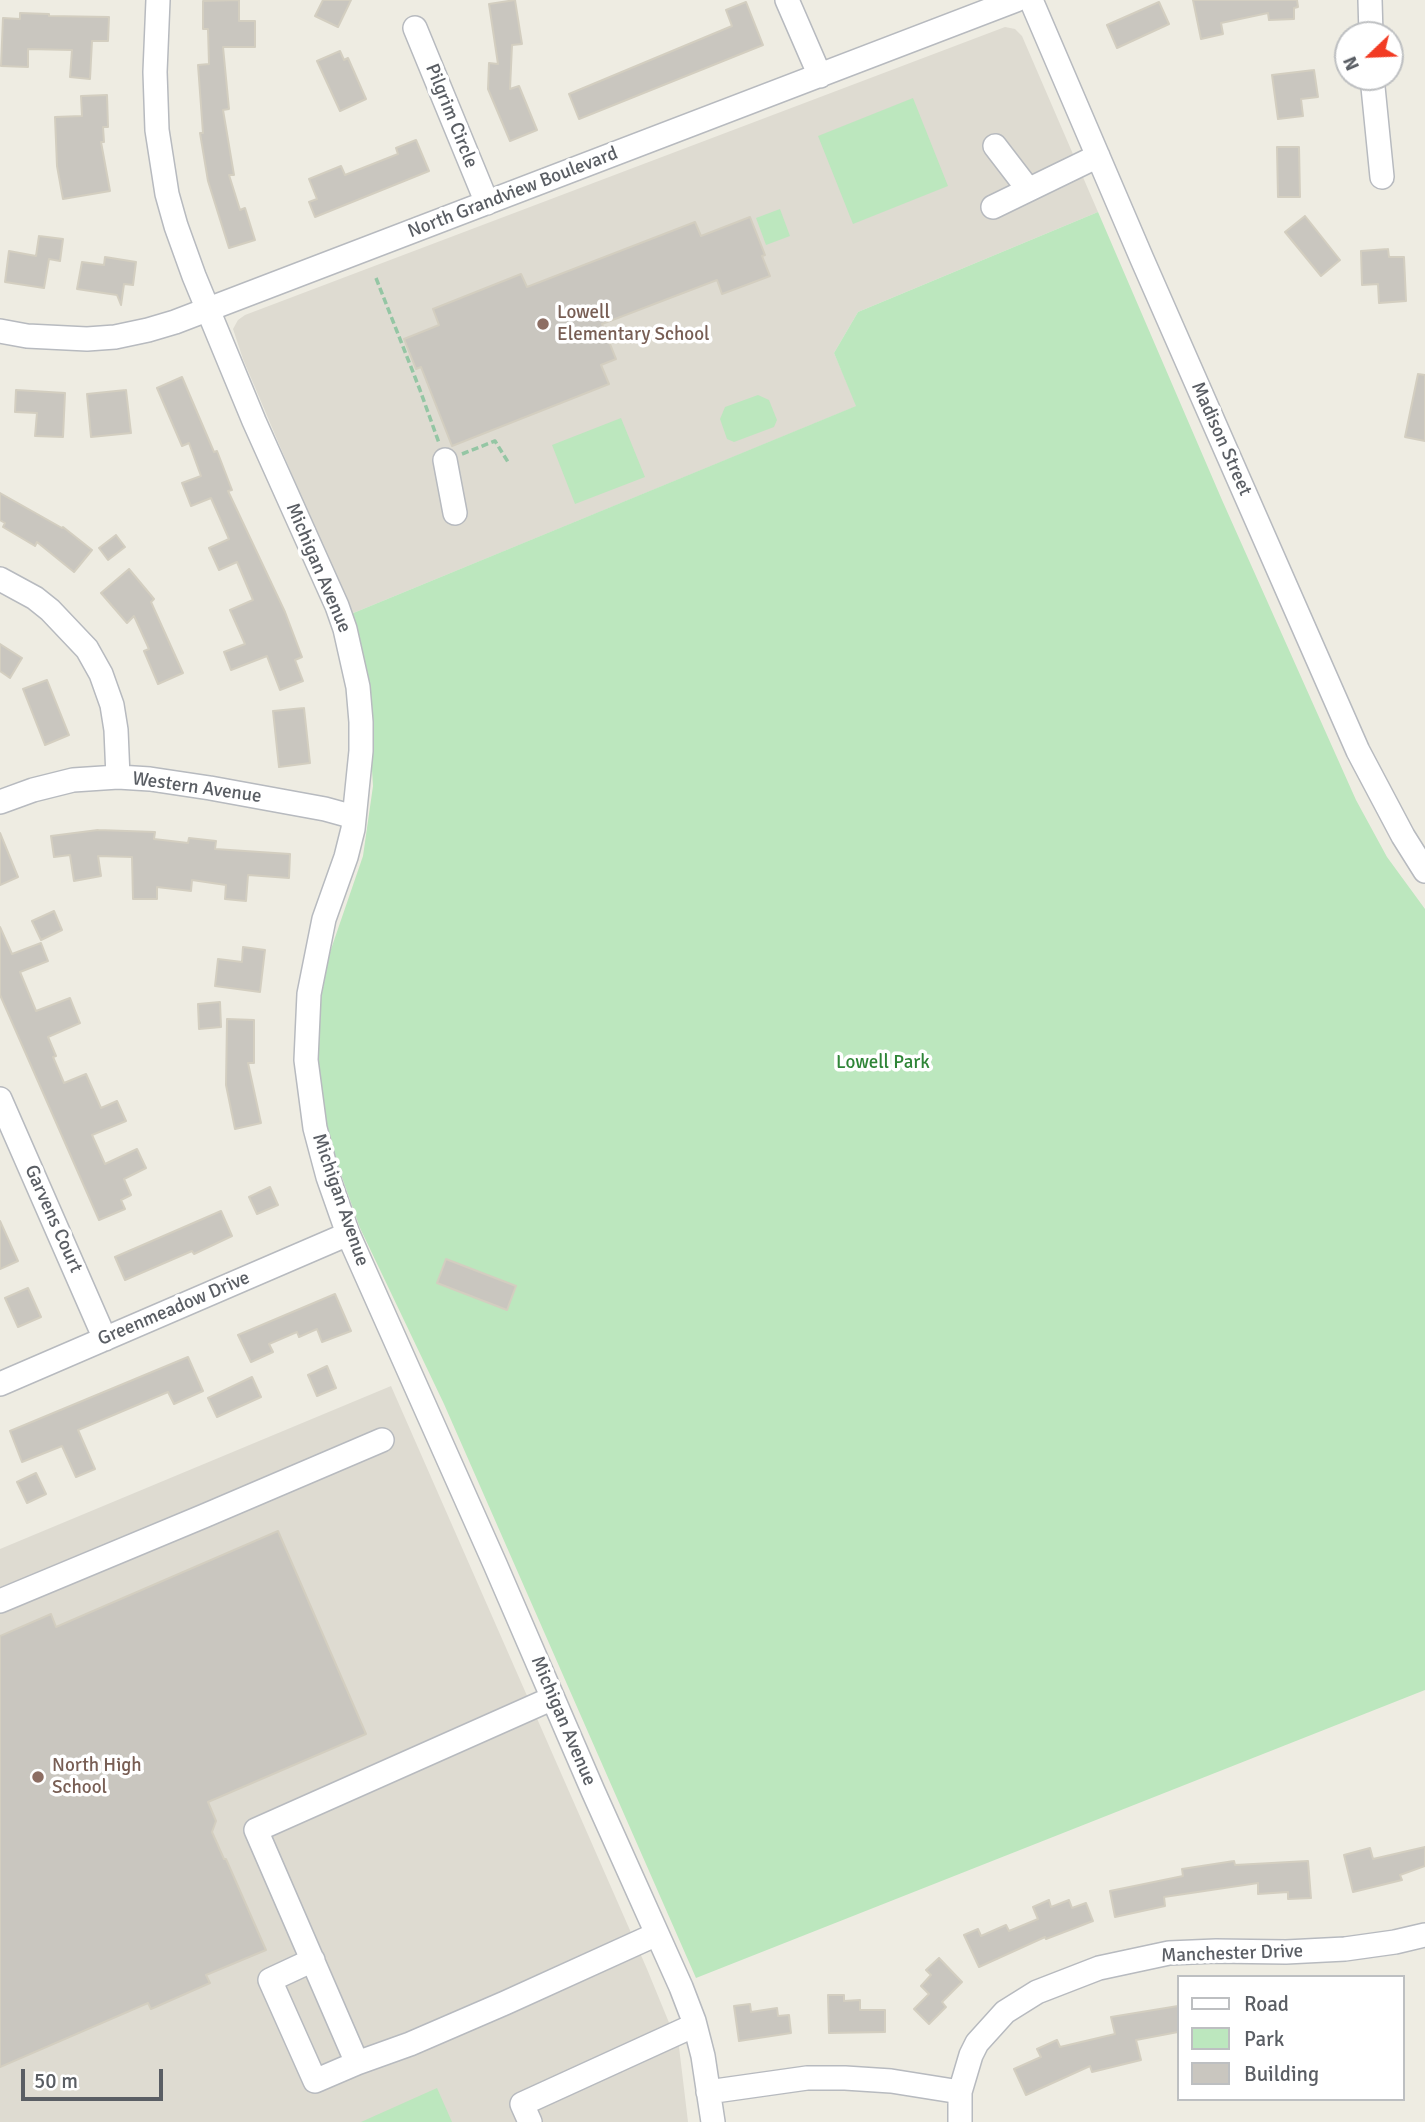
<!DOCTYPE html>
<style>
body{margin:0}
#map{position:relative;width:1425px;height:2122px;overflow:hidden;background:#eeece2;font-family:Signika,sans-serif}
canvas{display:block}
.legend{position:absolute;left:1177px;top:1975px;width:228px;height:126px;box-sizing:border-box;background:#fff;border:2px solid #bdbfc1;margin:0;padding:9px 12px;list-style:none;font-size:21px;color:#5a5e64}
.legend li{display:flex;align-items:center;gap:14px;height:35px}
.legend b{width:35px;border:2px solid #bdbfc1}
.north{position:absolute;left:1334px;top:21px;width:70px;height:70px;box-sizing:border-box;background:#fff;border:2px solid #bdbfc1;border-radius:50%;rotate:247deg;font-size:19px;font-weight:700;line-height:28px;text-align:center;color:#5a5e64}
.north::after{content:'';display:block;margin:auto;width:24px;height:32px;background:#f23b23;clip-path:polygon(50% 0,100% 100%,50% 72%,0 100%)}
.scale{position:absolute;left:21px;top:2069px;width:142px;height:32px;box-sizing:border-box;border:4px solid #5a5e64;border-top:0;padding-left:9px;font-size:21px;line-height:24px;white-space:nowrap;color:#5a5e64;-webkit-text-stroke:5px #fff;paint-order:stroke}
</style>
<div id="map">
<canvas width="1425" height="2122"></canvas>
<ul class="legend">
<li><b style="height:9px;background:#fff"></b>Road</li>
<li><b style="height:19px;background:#bce7be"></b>Park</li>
<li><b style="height:19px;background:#c9c6bf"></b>Building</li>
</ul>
<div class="north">N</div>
<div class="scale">50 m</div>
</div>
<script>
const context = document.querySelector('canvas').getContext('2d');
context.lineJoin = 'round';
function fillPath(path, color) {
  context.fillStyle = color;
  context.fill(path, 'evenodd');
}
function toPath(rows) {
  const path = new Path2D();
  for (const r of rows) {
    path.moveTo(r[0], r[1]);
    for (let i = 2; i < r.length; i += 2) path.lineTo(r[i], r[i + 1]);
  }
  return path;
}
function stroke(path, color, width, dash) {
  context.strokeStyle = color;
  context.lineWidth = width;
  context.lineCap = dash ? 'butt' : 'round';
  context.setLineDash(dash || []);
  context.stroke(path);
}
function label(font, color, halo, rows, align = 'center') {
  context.font = font + ' Signika,sans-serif';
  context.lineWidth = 7;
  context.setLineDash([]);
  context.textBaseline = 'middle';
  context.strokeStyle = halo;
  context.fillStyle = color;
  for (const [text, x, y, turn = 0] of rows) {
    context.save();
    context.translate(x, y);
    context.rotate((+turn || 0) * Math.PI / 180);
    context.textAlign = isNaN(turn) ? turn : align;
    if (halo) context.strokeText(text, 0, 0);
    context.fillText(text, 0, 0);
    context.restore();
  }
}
fillPath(toPath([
 [1005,27,1015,29,1022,36,1098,212,858,312,834,353,857,406,351,614,243,359,233,329,238,320,245,315],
 [391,1386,647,1969,679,2047,688,2122,0,2122,0,1549]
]), '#dedbd1');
fillPath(toPath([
 [913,98,948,186,853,224,818,136],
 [780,209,790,236,766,245,756,218],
 [1098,212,1222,500,1356,800,1387,857,1425,909,1425,1690,696,1978,444,1404,360,1228,327,1135,320,1100,318,1063,321,998,329,955,363,856,373,786,367,687,351,614,856,406,834,353,858,312],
 [758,395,769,400,777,420,774,427,734,442,727,439,720,419,725,407],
 [621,418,645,477,575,504,552,445],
 [437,2088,452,2122,361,2122]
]), '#bce7be');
const building = toPath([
 [239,0,239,21,255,21,255,47,223,47,229,109,223,110,234,175,229,175,240,210,245,208,255,240,229,248,208,181,200,133,203,133,198,65,209,64,208,29,203,29,203,1,239,0],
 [323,0,351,0,338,27,315,16,323,0],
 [515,0,522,44,512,45,510,89,519,86,537,130,510,141,488,89,489,63,498,64,489,4,515,0],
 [1193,0,1297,0,1298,7,1294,8,1294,19,1269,20,1268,13,1221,23,1223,34,1201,39,1193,0],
 [746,2,763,45,579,119,569,94,732,26,726,10,746,2],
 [1159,2,1169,24,1117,48,1107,25,1159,2],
 [20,13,49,14,49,16,109,17,108,41,92,41,90,79,70,77,72,50,28,49,28,67,1,66,3,18,20,19,20,13],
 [340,51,344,60,348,58,366,99,340,111,317,61,340,51],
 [1314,70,1318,97,1301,99,1303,116,1278,119,1272,75,1314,70],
 [107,95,108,127,103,127,104,142,101,142,110,191,63,199,57,166,55,117,82,116,81,96,107,95],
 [416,140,429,171,315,217,309,202,317,199,309,179,341,166,345,175,398,154,396,148,416,140],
 [1277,147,1299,147,1300,197,1278,197,1277,147],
 [1305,216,1340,260,1321,276,1285,232,1305,216],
 [750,217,765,255,762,256,770,276,722,294,717,280,602,324,616,359,601,365,609,384,452,446,421,367,416,369,404,339,439,325,433,309,521,274,527,287,695,222,701,236,750,217],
 [39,236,63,239,60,261,49,259,44,288,5,282,9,251,36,256,39,236],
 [1388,249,1389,257,1404,257,1406,301,1379,303,1378,284,1362,285,1361,251,1388,249],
 [105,257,136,262,133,285,124,284,121,305,117,295,77,289,82,262,104,265,105,257],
 [1418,374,1425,375,1425,441,1405,437,1418,374],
 [182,377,214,452,217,451,232,490,228,491,285,612,302,657,295,660,303,681,280,690,267,656,231,670,224,652,245,644,230,610,253,600,237,562,219,570,209,548,229,539,211,498,191,506,182,483,201,476,189,443,182,446,157,388,182,377],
 [16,390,65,393,63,437,35,436,37,413,15,412,16,390],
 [126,390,131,433,91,437,87,394,126,390],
 [0,493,62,528,63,527,92,550,74,572,37,542,35,546,3,527,5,523,0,520,0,493],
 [116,535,125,547,108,560,99,548,116,535],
 [129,569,154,599,151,602,183,673,158,684,144,651,149,649,134,616,127,623,101,593,129,569],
 [0,644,22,658,10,678,0,671,0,644],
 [47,680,69,735,45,745,23,689,47,680],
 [304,708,310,763,279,767,273,711,304,708],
 [98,830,155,832,154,839,188,843,189,838,216,841,215,849,290,854,289,878,248,875,246,901,225,899,226,885,192,880,191,891,157,887,157,899,133,899,132,857,98,856,101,876,74,881,70,855,54,857,51,836,98,830],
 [0,833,18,877,0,885,0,833],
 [54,911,62,930,41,940,32,921,54,911],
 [0,927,12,954,41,943,48,961,20,972,36,1011,70,998,80,1023,48,1037,56,1056,53,1057,64,1083,86,1074,101,1108,117,1101,126,1121,92,1135,105,1164,137,1149,146,1168,124,1179,131,1195,121,1200,125,1209,99,1220,0,995,0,927],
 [243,947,265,950,260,992,215,986,218,959,242,962,243,947],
 [220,1002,221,1027,199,1029,198,1004,220,1002],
 [227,1019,254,1020,254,1063,248,1063,261,1123,235,1129,226,1085,227,1019],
 [270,1187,278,1205,257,1214,249,1197,270,1187],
 [221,1211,232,1236,194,1254,192,1251,125,1280,115,1257,221,1211],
 [0,1221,18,1261,0,1269,0,1221],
 [446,1259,516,1286,507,1310,437,1283,446,1259],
 [28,1288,41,1317,18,1327,5,1298,28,1288],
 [335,1294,351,1331,322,1342,317,1329,299,1337,297,1332,269,1344,273,1352,251,1362,238,1335,335,1294],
 [188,1357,203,1391,174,1404,168,1392,78,1430,95,1469,76,1477,62,1446,22,1462,10,1431,188,1357],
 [327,1366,336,1388,317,1396,308,1375,327,1366],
 [252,1377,261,1397,217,1417,208,1398,252,1377],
 [36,1473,46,1494,27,1503,17,1482,36,1473],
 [278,1531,366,1734,208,1802,216,1821,212,1832,224,1859,226,1859,266,1950,206,1975,210,1983,151,2009,148,2003,0,2067,0,1636,51,1614,56,1627,278,1531],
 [1425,1847,1425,1866,1400,1875,1402,1880,1353,1892,1344,1855,1370,1848,1373,1859,1425,1847],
 [1234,1861,1235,1865,1308,1861,1311,1898,1288,1899,1288,1892,1258,1894,1258,1883,1164,1897,1165,1906,1115,1917,1110,1891,1183,1876,1182,1869,1234,1861],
 [1049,1900,1051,1907,1069,1900,1072,1908,1086,1903,1093,1921,1046,1939,1045,1937,979,1967,964,1935,978,1929,981,1936,1006,1925,1009,1931,1038,1919,1033,1907,1049,1900],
 [939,1958,962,1982,942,2002,946,2007,929,2024,914,2009,929,1994,921,1986,931,1975,926,1970,939,1958],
 [828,1995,844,1995,844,2001,860,2000,860,2010,885,2010,885,2032,829,2033,828,1995],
 [750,2004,751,2012,777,2008,778,2016,789,2015,791,2033,739,2041,734,2006,750,2004],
 [1178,2006,1178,2032,1136,2040,1141,2060,1092,2072,1090,2066,1026,2095,1014,2069,1041,2057,1037,2049,1057,2040,1060,2047,1115,2034,1111,2017,1178,2006]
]);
fillPath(building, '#c9c6bf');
stroke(building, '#d3cec0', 2);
const minor = toPath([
 [158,0,155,72,157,130,167,194,176,226,194,276,254,421,337,606,345,629,358,687,361,722,361,751,353,829,346,857,324,919,309,994,306,1060,315,1128,328,1177,348,1234,495,1564,593,1791,681,1987,694,2021,703,2056,713,2122],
 [787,0,820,76],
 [1031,0,1142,259,1358,751,1403,836,1425,871],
 [1370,0,1371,35],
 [415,28,487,203],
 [1372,77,1382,177],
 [995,146,1028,189],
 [993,207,1098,156],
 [0,331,27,336,87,339,115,337,148,330,175,322,1016,0],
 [445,460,455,513],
 [0,579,35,598,50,610,87,649,101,674,112,705,116,730,118,777],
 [0,802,33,790,73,780,118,777,150,779,210,788,325,809,354,817],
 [0,1099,105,1339],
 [0,1384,348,1234],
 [0,1601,204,1516,382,1440],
 [553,1698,256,1830,357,2063,410,2044,505,2003,657,1934],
 [313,1960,270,1980,315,2081,357,2063],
 [708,2092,807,2078,845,2078,891,2081,960,2092],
 [530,2122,522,2104,695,2025],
 [960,2122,960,2092,971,2055,977,2043,1005,2012,1037,1992,1099,1968,1169,1953,1216,1951,1286,1952,1345,1949,1395,1942,1425,1935]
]);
stroke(minor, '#b7babf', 26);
stroke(toPath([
 [376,278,420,390,439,443],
 [462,454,495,441,508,462]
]), '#94c6a4', 3.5, [7, 3.5]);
stroke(minor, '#fff', 23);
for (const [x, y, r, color] of [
 [543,324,7,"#8d6e63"],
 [38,1777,7,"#8d6e63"]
]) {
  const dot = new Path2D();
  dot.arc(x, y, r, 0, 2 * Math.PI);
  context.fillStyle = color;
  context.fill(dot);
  stroke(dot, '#fff', 2.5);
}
label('19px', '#5a5e64', '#fff', [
 ["Pilgrim Circle",451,116,68],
 ["North Grandview Boulevard",513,193,-21],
 ["Madison Street",1221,439,66],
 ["Michigan Avenue",318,568,67],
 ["Western Avenue",197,788,8],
 ["Michigan Avenue",340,1200,71],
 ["Garvens Court",53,1219,66],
 ["Greenmeadow Drive",174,1309,-23],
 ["Michigan Avenue",563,1721,67],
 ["Manchester Drive",1232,1954,-2]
]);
label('19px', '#785e54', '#fff', [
 ["Lowell",557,313],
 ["Elementary School",557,335],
 ["North High",52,1766],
 ["School",52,1788]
], 'left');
label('19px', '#2f8537', '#fff', [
 ["Lowell Park",883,1063]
]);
</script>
